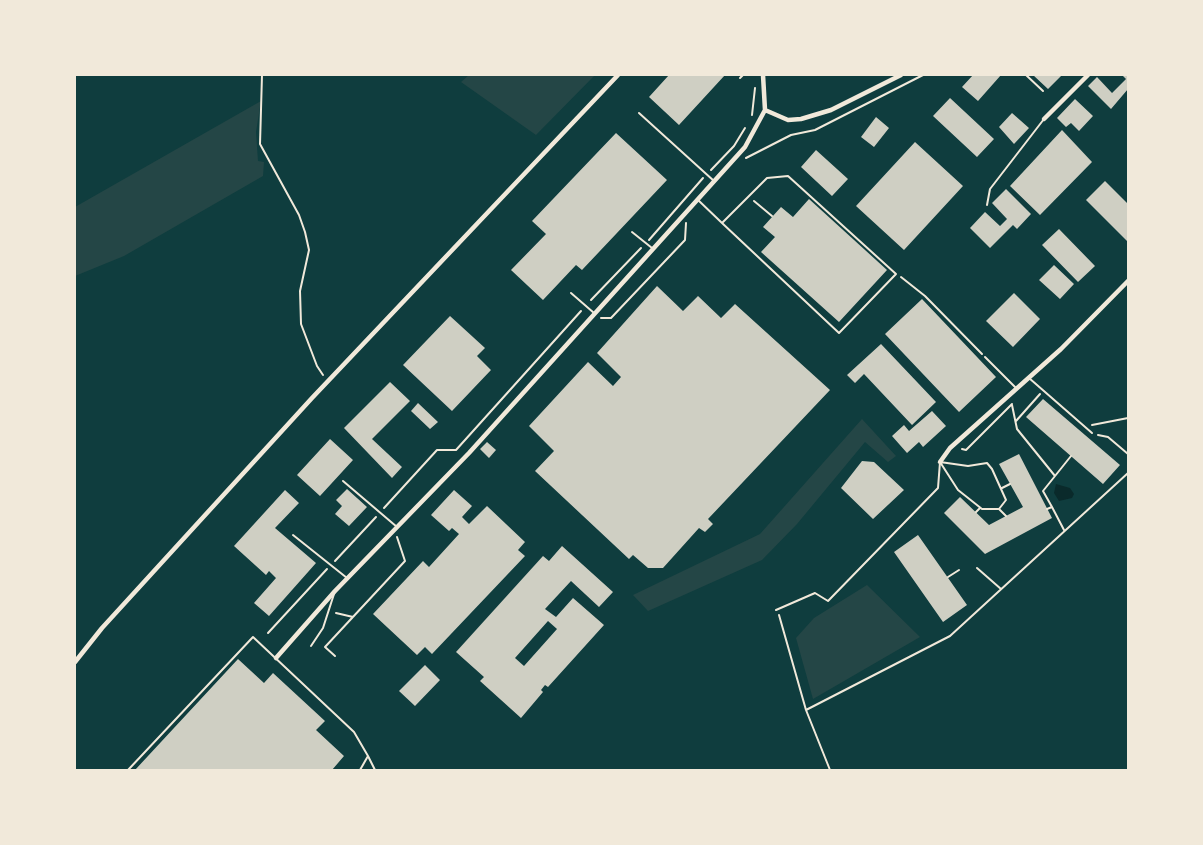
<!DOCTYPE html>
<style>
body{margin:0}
#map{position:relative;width:1203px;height:845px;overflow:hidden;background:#0f3d3e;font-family:"Alegreya Sans",sans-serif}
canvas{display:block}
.frame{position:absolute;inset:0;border:76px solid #f1e9da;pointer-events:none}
</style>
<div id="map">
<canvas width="1203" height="845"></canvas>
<div class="frame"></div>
</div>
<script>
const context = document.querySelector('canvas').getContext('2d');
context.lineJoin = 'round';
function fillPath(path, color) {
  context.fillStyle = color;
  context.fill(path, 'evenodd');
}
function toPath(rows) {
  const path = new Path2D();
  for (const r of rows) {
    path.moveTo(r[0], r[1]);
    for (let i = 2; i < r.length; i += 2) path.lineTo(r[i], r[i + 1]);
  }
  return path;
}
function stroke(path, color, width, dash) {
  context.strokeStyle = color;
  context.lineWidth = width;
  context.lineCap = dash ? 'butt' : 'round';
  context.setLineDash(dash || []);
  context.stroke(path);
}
fillPath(toPath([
 [469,75,595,75,536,135,461,82],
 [261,101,256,132,258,161,264,162,263,176,124,256,75,276,75,207],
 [862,419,896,456,888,462,865,442,797,524,762,560,648,611,633,595,760,534],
 [867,585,920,637,813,699,796,638,814,618]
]), '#244646');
fillPath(toPath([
 [1056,484,1070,488,1074,494,1072,498,1059,501,1054,493]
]), '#0a2a2b');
fillPath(toPath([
 [669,75,725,75,679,125,649,97],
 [973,75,1001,75,978,101,962,87],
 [1033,75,1062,75,1048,89],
 [1122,75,1128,75,1128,89,1111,109,1088,86,1097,77,1112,93,1126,79],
 [950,98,994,139,977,157,933,116],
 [1075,99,1093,116,1079,131,1071,123,1066,127,1057,118],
 [1012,113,1029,128,1014,144,999,127],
 [876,117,889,128,874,147,861,137],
 [1062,130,1092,162,1040,215,1010,186],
 [616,133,667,180,582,270,576,265,543,300,511,270,546,234,532,221],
 [915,142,963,186,904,250,856,206],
 [816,150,848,179,832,196,801,167],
 [1105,181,1128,204,1128,242,1086,200],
 [1006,189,1031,214,1017,229,1013,225,990,248,970,228,985,212,1000,226,1007,219,992,203],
 [809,199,887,270,839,322,761,252,775,237,763,227,781,207,793,217],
 [1059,229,1095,266,1078,282,1042,245],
 [1054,265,1074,284,1060,299,1039,280],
 [657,286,683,311,698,296,721,318,735,304,830,390,708,519,713,524,705,532,699,528,663,568,648,568,633,555,629,559,535,471,554,451,529,426,588,362,613,386,621,377,597,353],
 [1014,293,1040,319,1013,347,986,321],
 [922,299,996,377,959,412,885,334],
 [450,316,485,348,477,356,491,370,452,411,403,365],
 [881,344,936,402,912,425,864,374,855,383,847,375],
 [390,382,410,401,372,439,402,467,392,478,344,428],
 [1043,399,1120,465,1103,484,1026,417],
 [418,403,438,422,430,429,411,411],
 [932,411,946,426,923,447,919,442,907,453,892,436,904,425,909,431],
 [330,439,353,460,320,496,297,475],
 [487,442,496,450,489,458,480,449],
 [1019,454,1052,518,985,554,944,513,960,497,989,525,1023,507,999,464],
 [862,461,874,462,904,490,873,519,841,488],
 [347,489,367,507,349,526,335,514,342,506,336,500],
 [285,490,299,503,275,528,316,563,269,616,254,603,276,578,269,571,266,575,234,546],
 [454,490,472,506,462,517,469,524,487,506,525,542,518,550,525,556,432,654,425,647,417,655,373,614,423,561,429,567,459,534,452,528,449,531,431,515],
 [918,535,967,605,943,622,894,552],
 [562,546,613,592,599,607,571,581,545,609,556,617,573,598,604,625,548,687,545,685,541,690,543,692,521,718,480,681,484,677,456,652,543,556,549,561],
 [548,621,557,629,524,666,515,658],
 [238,659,264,683,273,673,325,721,316,730,344,756,332,770,135,770],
 [425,665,440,680,415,706,399,691]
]), '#cfcfc3');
stroke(toPath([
 [262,75,260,144,299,215,305,232,309,250,300,291,301,324,317,366,323,375],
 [752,115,755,88],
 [746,158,791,135,815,130,923,75],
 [711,170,734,146,745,128],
 [754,201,772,216],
 [649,240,703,178],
 [901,277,925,296,982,354],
 [591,300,641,248],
 [601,318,611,318,685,240,686,223],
 [1012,405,1017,429,1055,476],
 [1016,421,1040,394],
 [1092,425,1128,418],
 [1098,435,1108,437,1128,454],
 [962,449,966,450,1012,404],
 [940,462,968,466,987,463,992,469,1006,500,999,509,982,509,958,490,940,462],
 [1002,488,1010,484],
 [1052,507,1064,530],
 [384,508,437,450,456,450,581,311],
 [999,509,1006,516],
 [1047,509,1052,507,1043,491,1071,456],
 [976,512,980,508],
 [335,561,376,517],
 [977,568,1001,589],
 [948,577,959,570],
 [336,613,353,617],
 [779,615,806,710],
 [268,633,327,569],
 [335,656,325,647,405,561,397,537],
 [830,770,806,710,950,636,1128,473]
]), '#f1e9da', 2);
stroke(toPath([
 [1026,75,1043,91],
 [740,78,743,75],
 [639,113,714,181],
 [697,199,722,223,839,333,896,274,788,176,767,178,722,223],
 [987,205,990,189,1044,119],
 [632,232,652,248],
 [571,293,594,313],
 [985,357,1017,389],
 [1029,378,1092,433],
 [343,481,397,527],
 [293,535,347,578],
 [776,610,815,593,828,601,938,488,940,462],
 [311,646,323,628,334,594],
 [368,756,375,770],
 [128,770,253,637,354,732,368,756,360,770]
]), '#f1e9da', 2);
stroke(toPath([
 [765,110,788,120,801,119,831,110,901,75],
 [1044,119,1088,75],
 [940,462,950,448,1061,349,1128,281],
 [276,658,335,591,469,453,745,147,765,110,763,75],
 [75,662,102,628,312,398,618,75]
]), '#f1e9da', 4.5);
</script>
